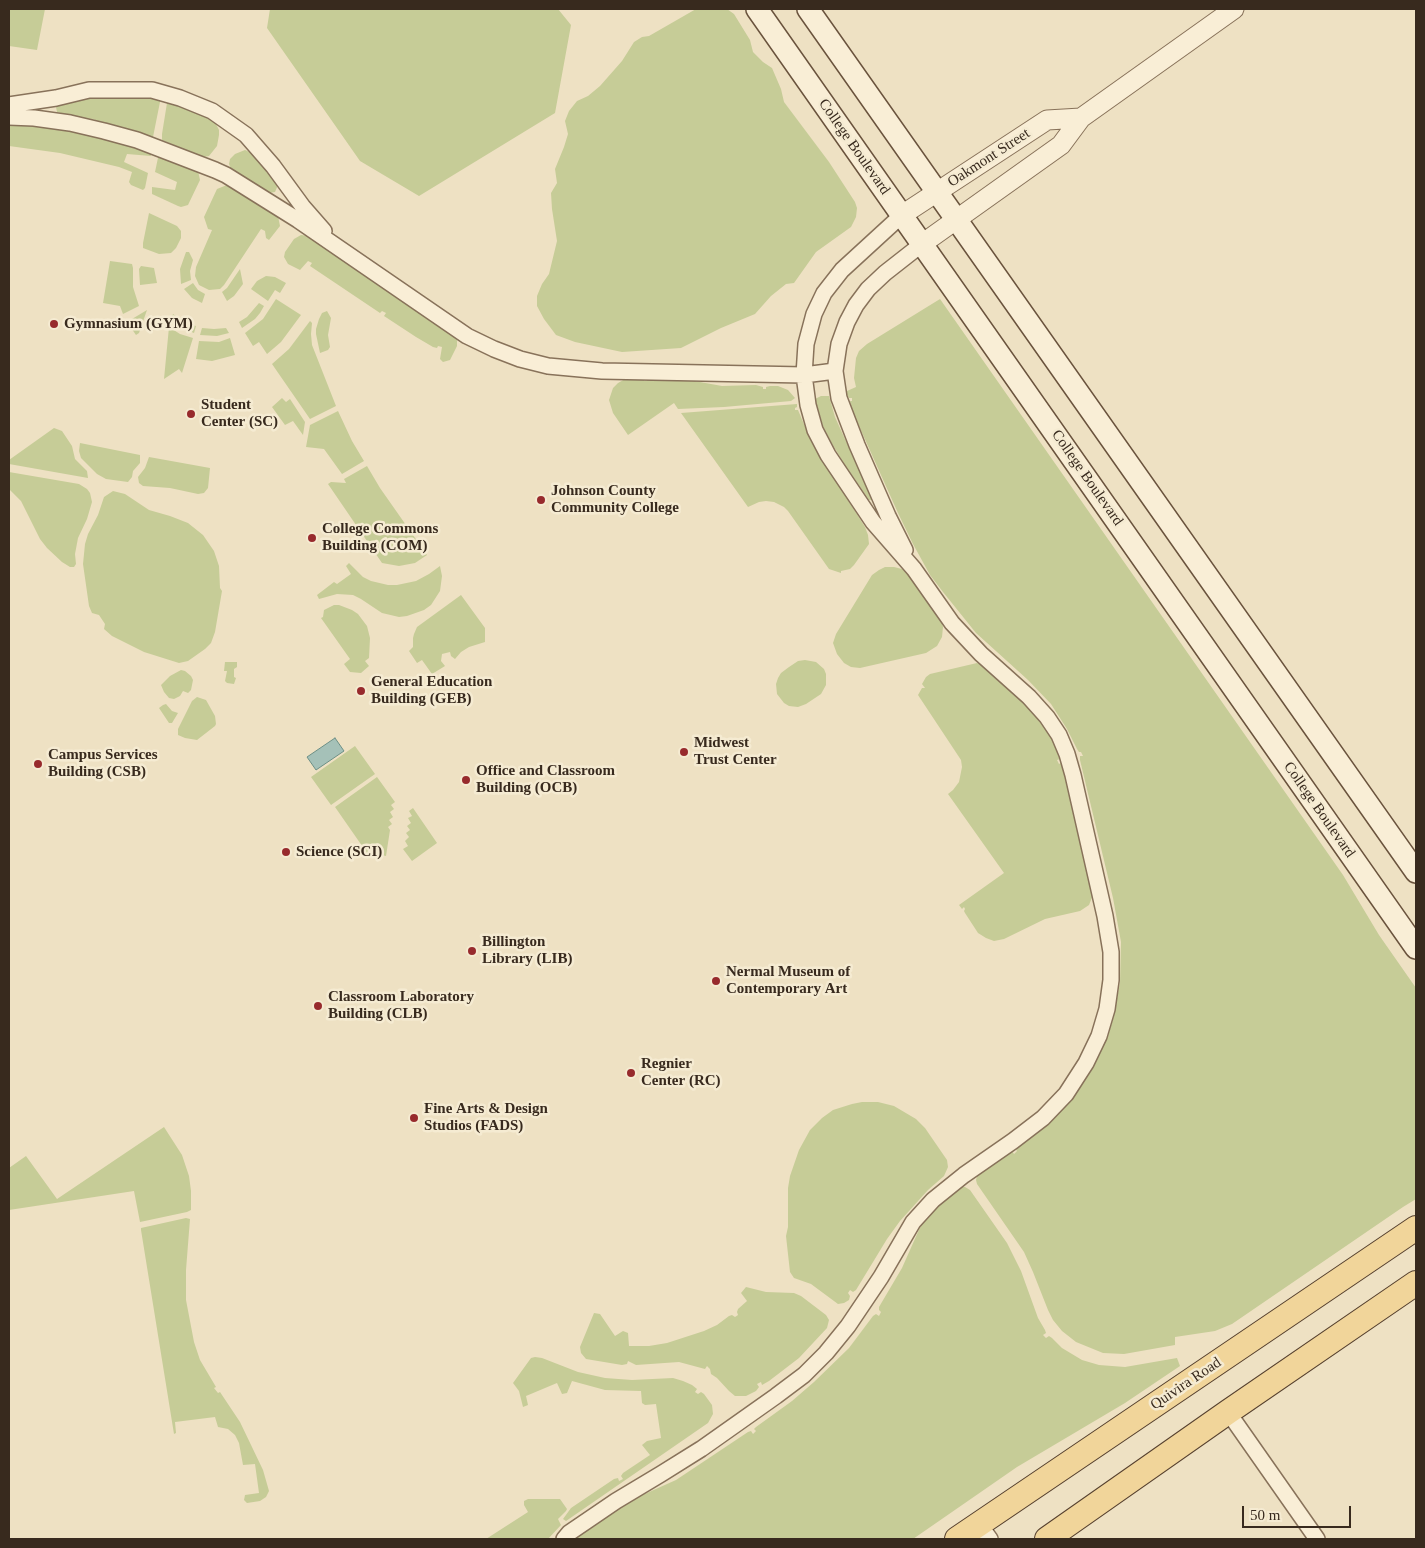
<!DOCTYPE html>
<style>
body{margin:0}
#map{position:relative;width:1425px;height:1548px;overflow:hidden;background:#eee1c3;font-family:Georgia,serif}
canvas{display:block}
.frame{position:absolute;inset:0;border:10px solid #382a1e;pointer-events:none}
.scale{position:absolute;left:1242px;top:1506px;width:109px;height:22px;box-sizing:border-box;border:2px solid #382a1e;border-top:0;padding-left:6px;font-size:15px;line-height:18px;white-space:nowrap;color:#382a1e;-webkit-text-stroke:4px #f5ebd2;paint-order:stroke}
</style>
<div id="map">
<canvas width="1425" height="1548"></canvas>
<div class="frame"></div>
<div class="scale">50 m</div>
</div>
<script>
const context = document.querySelector('canvas').getContext('2d');
context.lineJoin = 'round';
function fillPath(path, color) {
  context.fillStyle = color;
  context.fill(path, 'evenodd');
}
function toPath(rows) {
  const path = new Path2D();
  for (const r of rows) {
    path.moveTo(r[0], r[1]);
    for (let i = 2; i < r.length; i += 2) path.lineTo(r[i], r[i + 1]);
  }
  return path;
}
function stroke(path, color, width, dash) {
  context.strokeStyle = color;
  context.lineWidth = width;
  context.lineCap = dash ? 'butt' : 'round';
  context.setLineDash(dash || []);
  context.stroke(path);
}
function label(font, color, halo, rows, align = 'center') {
  context.font = font + ' Georgia,serif';
  context.lineWidth = 5;
  context.setLineDash([]);
  context.textBaseline = 'middle';
  context.strokeStyle = halo;
  context.fillStyle = color;
  for (const [text, x, y, turn = 0] of rows) {
    context.save();
    context.translate(x, y);
    context.rotate((+turn || 0) * Math.PI / 180);
    context.textAlign = isNaN(turn) ? turn : align;
    if (halo) context.strokeText(text, 0, 0);
    context.fillText(text, 0, 0);
    context.restore();
  }
}
fillPath(toPath([
 [9,9,45,9,37,50,9,46],
 [270,9,558,9,571,25,555,113,419,196,360,161,267,28],
 [696,9,727,9,734,14,750,40,753,52,763,62,772,68,781,89,784,102,829,162,855,202,857,208,856,217,851,227,816,252,794,283,786,284,771,296,755,314,721,328,681,348,622,352,575,342,556,335,544,319,537,306,537,296,542,284,549,274,557,241,552,209,551,193,557,183,555,169,564,147,568,134,565,121,569,111,577,101,588,96,600,86,622,61,634,42,642,37,649,36],
 [79,96,161,97,153,137,100,122,93,119,82,118,57,112,56,107,57,104],
 [169,100,207,116,215,122,219,130,219,135,217,146,209,156,203,157,162,140,162,134,167,103],
 [9,122,62,128,150,150,151,156,127,154,124,162,148,173,145,188,143,190,131,185,129,182,132,172,119,167,60,153,9,146],
 [245,150,254,154,263,162,278,185,275,192,269,193,231,169,229,164,230,159,235,154],
 [159,153,198,171,200,180,188,205,181,207,178,206,152,194,152,187,175,190,177,182,155,172],
 [227,185,232,186,278,216,280,226,269,240,266,238,265,231,261,229,224,285,220,289,209,290,199,285,195,276,196,267,212,230,208,229,204,217,217,189],
 [149,213,177,226,181,231,181,238,176,248,171,253,159,254,143,248,143,243],
 [301,235,309,236,454,336,457,340,457,346,450,360,443,362,440,359,442,347,438,346,437,348,433,347,416,337,384,316,386,313,382,311,380,313,310,266,312,263,308,261,300,270,288,264,284,257,285,252,294,239],
 [186,252,189,252,193,260,190,271,191,280,181,284,180,269],
 [110,261,132,264,133,268,133,287,139,306,123,314,120,306,103,303],
 [141,266,154,268,157,283,140,285,139,269],
 [240,269,243,284,234,296,227,301,222,292,227,288],
 [266,276,275,277,286,283,280,293,275,290,268,301,251,289,257,281],
 [193,283,198,290,205,294,202,303,192,298,184,289],
 [276,299,301,315,281,342,267,354,259,342,253,346,245,333,263,319],
 [940,299,1343,875,1379,935,1416,988,1416,1199,1403,1207,1232,1324,1215,1331,1175,1337,1175,1345,1124,1354,1103,1353,1076,1342,1062,1331,1053,1320,1048,1310,1033,1272,1024,1252,977,1184,976,1180,978,1173,1009,1152,1012,1151,1014,1154,1017,1151,1015,1148,1020,1144,1059,1113,1082,1085,1093,1068,1108,1036,1113,1019,1120,983,1121,942,1113,898,1080,760,1080,756,1083,756,1081,752,1079,752,1077,749,1067,729,1051,704,1028,680,976,633,943,592,930,575,913,544,898,513,855,417,851,407,850,401,852,401,852,398,849,398,847,395,847,391,856,387,854,378,856,358,859,351,867,344],
 [259,303,264,306,260,313,255,319,242,328,239,322,247,317],
 [147,310,139,333,136,335,127,322],
 [327,311,331,318,328,335,330,347,328,350,320,353,316,334,316,329,319,319,322,313],
 [173,314,186,323,196,326,194,333,182,328,171,320],
 [310,321,312,323,311,334,312,345,336,406,310,419,272,364,289,349],
 [169,327,180,334,193,338,182,373,179,369,164,379],
 [202,328,214,329,226,328,229,333,217,336,200,335],
 [230,338,235,355,212,361,196,359,199,341,219,342],
 [627,378,644,379,644,381,647,381,647,379,678,378,722,386,756,385,763,387,763,389,766,389,766,387,770,386,778,386,788,390,795,398,791,401,724,407,678,409,674,403,628,435,613,413,609,400,613,388,618,383],
 [821,396,829,396,835,417,872,499,871,500,869,500,845,465,831,442,823,426,815,399],
 [282,398,286,402,290,399,305,422,303,435,293,421,285,425,272,407],
 [797,404,797,407,795,408,795,410,798,410,811,441,865,527,868,535,869,544,854,565,850,569,841,571,841,573,829,569,788,511,784,507,774,502,766,501,759,502,748,507,681,413],
 [338,411,352,441,364,461,342,474,324,449,306,447,310,425],
 [54,428,62,431,72,446,75,459,87,471,88,478,9,464,9,460],
 [80,443,140,455,140,463,133,471,132,477,128,482,106,479,97,474,81,458,79,451],
 [149,457,210,468,208,488,204,493,198,494,170,488,143,486,139,483,138,477,145,468],
 [367,466,380,488,427,555,415,563,399,566,382,563,328,484,331,482,346,483,344,479],
 [9,472,79,484,87,489,90,493,92,502,87,519,78,538,75,554,76,564,74,567,70,567,62,562,47,548,40,539,21,501,9,489],
 [113,491,125,494,149,510,170,516,188,523,203,535,214,551,219,566,220,588,222,591,215,632,211,643,205,649,188,661,179,663,144,652,112,636,104,629,105,624,99,615,92,613,89,606,83,564,85,544,88,534,98,515,104,497],
 [349,563,363,577,371,581,388,585,397,585,416,581,429,574,440,566,442,576,440,591,431,605,424,610,407,616,399,617,382,613,361,599,353,595,337,594,319,599,317,595,334,582,337,584,351,574,346,566],
 [885,567,894,567,902,569,909,575,942,622,943,627,942,637,937,646,926,653,860,668,851,667,844,663,837,654,833,643,836,634,872,575,879,570],
 [461,595,485,628,485,642,469,647,461,652,455,659,451,656,450,652,442,654,441,661,445,666,432,674,422,660,417,663,409,651,413,647,413,638,414,634,417,627],
 [334,605,339,605,352,610,358,614,367,626,370,638,369,658,365,661,369,666,361,673,350,672,344,664,350,659,321,618,323,617,324,610],
 [805,660,816,662,824,669,826,674,826,685,821,694,806,704,798,707,789,706,784,703,777,694,776,684,778,678,781,673,789,667,798,661],
 [225,662,237,662,237,667,234,669,234,677,236,678,234,684,227,683,225,681,227,671,224,671],
 [977,663,986,667,1024,701,1036,715,1052,739,1059,755,1060,759,1057,760,1059,764,1061,763,1063,766,1093,895,1089,905,1080,911,1045,919,1004,939,994,941,986,938,978,933,965,913,964,911,965,909,964,907,962,909,959,905,1004,873,948,794,953,790,959,782,962,767,961,760,918,695,922,688,925,688,922,684,926,677,930,674],
 [181,670,185,671,191,676,193,680,191,690,188,693,183,691,180,696,174,699,169,698,164,692,161,685,170,676],
 [197,697,206,700,215,716,216,724,215,726,197,740,185,738,178,735,178,729,192,701],
 [166,704,172,711,178,713,172,723,169,723,159,708,163,705],
 [355,746,375,774,331,805,311,777],
 [377,777,395,802,391,805,394,809,390,812,393,817,389,820,392,824,388,827,390,830,386,856,369,852,367,853,335,807],
 [413,808,437,843,412,861,403,849,408,846,405,841,409,837,406,833,410,830,407,826,411,823,408,818,412,816,409,811],
 [862,1102,878,1102,894,1106,916,1119,925,1128,947,1160,948,1167,944,1176,928,1190,900,1221,887,1239,856,1290,853,1292,850,1290,848,1293,850,1296,849,1300,844,1303,838,1304,811,1284,794,1278,790,1272,786,1236,788,1227,788,1188,790,1176,799,1150,810,1130,822,1118,833,1110,852,1104],
 [164,1127,182,1155,189,1176,191,1191,191,1210,187,1212,140,1222,134,1191,9,1210,9,1168,26,1156,57,1199],
 [959,1187,965,1187,970,1190,1007,1243,1021,1271,1038,1318,1045,1330,1046,1333,1043,1335,1046,1338,1049,1336,1052,1338,1062,1348,1082,1360,1099,1365,1125,1367,1177,1358,1180,1366,1125,1403,1017,1467,913,1539,578,1539,577,1535,629,1501,676,1480,748,1432,751,1431,753,1434,756,1431,754,1429,756,1427,792,1401,814,1382,849,1348,873,1316,876,1314,879,1316,881,1312,879,1310,879,1307,902,1268,922,1223,942,1201],
 [186,1218,190,1219,186,1270,186,1300,194,1342,200,1360,216,1387,214,1388,218,1393,220,1392,240,1422,263,1470,269,1491,266,1497,260,1501,247,1503,244,1500,245,1495,259,1493,255,1464,243,1465,239,1443,235,1435,228,1429,218,1427,215,1417,175,1422,176,1433,174,1434,141,1230,141,1228],
 [746,1287,766,1292,794,1293,801,1296,826,1315,829,1320,827,1328,799,1358,769,1381,762,1385,761,1382,757,1384,759,1387,756,1391,746,1396,735,1396,729,1391,717,1378,711,1374,710,1369,707,1366,705,1369,679,1362,636,1365,628,1361,627,1364,622,1365,586,1359,581,1353,580,1347,594,1313,600,1314,615,1336,623,1331,628,1333,629,1346,649,1346,667,1343,704,1331,717,1325,729,1316,732,1315,735,1317,738,1315,737,1312,738,1309,747,1301,741,1293],
 [535,1357,542,1358,578,1372,605,1378,632,1380,673,1378,683,1381,692,1385,697,1389,695,1392,698,1394,701,1392,704,1394,712,1405,713,1414,708,1423,566,1521,563,1519,571,1508,614,1479,618,1478,619,1481,623,1479,621,1476,623,1473,650,1455,642,1445,647,1441,661,1438,656,1404,645,1405,642,1403,641,1391,605,1390,572,1381,567,1393,562,1394,557,1383,526,1396,528,1405,523,1407,519,1391,513,1383,531,1358],
 [528,1499,560,1499,567,1509,566,1511,558,1519,561,1525,548,1539,486,1539,528,1512,524,1505,524,1501]
]), '#c6cc97');
const water = toPath([
 [335,738,344,751,316,770,307,757,335,738]
]);
fillPath(water, '#a5c1b8');
stroke(water, '#6c8f86', 1);
const minor = toPath([
 [9,105,56,98,89,90,152,90,180,98,212,111,246,135,273,166,303,207,324,231],
 [9,117,34,118,70,123,104,131,137,140,215,170,226,175,298,220,467,336,494,349,520,359,548,366,602,371,804,375,835,371],
 [905,550,888,516,857,445,839,398,835,371,839,344,847,322,856,305,868,289,885,273,922,244],
 [1228,1412,1317,1539],
 [979,1524,990,1539],
 [564,1539,569,1533,616,1501,661,1474,701,1449,776,1396,804,1375,826,1353,848,1326,881,1277,913,1222,933,1200,964,1175,1013,1141,1043,1118,1066,1094,1086,1063,1099,1036,1107,1009,1111,980,1111,952,1105,916,1073,775,1067,754,1059,735,1047,717,1029,697,981,654,952,623,914,569,873,522,828,455,815,430,808,405,804,375,806,344,814,314,824,293,842,270,902,215]
]);
const tertiary = toPath([
 [902,215,1047,120,1081,118],
 [922,244,1061,145,1081,118,1234,9]
]);
const secondary = toPath([
 [757,9,1416,948],
 [808,9,1416,872]
]);
const primary = toPath([
 [957,1539,1416,1228],
 [1047,1539,1228,1412,1416,1283]
]);
stroke(minor, '#88725a', 18);
stroke(tertiary, '#88725a', 21);
stroke(secondary, '#6a533d', 24);
stroke(primary, '#56402e', 26);
stroke(minor, '#f9eed6', 15);
stroke(tertiary, '#f9eed6', 19);
stroke(secondary, '#f9eed6', 21);
stroke(primary, '#f1d59a', 24);
for (const [x, y, r, color] of [
 [54,324,5,"#972a2c"],
 [191,414,5,"#972a2c"],
 [541,500,5,"#972a2c"],
 [312,538,5,"#972a2c"],
 [361,691,5,"#972a2c"],
 [684,752,5,"#972a2c"],
 [38,764,5,"#972a2c"],
 [466,780,5,"#972a2c"],
 [286,852,5,"#972a2c"],
 [472,951,5,"#972a2c"],
 [716,981,5,"#972a2c"],
 [318,1006,5,"#972a2c"],
 [631,1073,5,"#972a2c"],
 [414,1118,5,"#972a2c"]
]) {
  const dot = new Path2D();
  dot.arc(x, y, r, 0, 2 * Math.PI);
  context.fillStyle = color;
  context.fill(dot);
  stroke(dot, '#f5ebd2', 2);
}
label('15px', '#382a1e', '#f5ebd2', [
 ["College Boulevard",854,147,55],
 ["Oakmont Street",989,158,-33],
 ["College Boulevard",1087,478,55],
 ["College Boulevard",1319,810,55],
 ["Quivira Road",1186,1384,-34]
]);
label('bold 15px', '#382a1e', '#f5ebd2', [
 ["Gymnasium (GYM)",64,324],
 ["Student",201,405],
 ["Center (SC)",201,422],
 ["Johnson County",551,491],
 ["Community College",551,508],
 ["College Commons",322,529],
 ["Building (COM)",322,546],
 ["General Education",371,682],
 ["Building (GEB)",371,699],
 ["Midwest",694,743],
 ["Trust Center",694,760],
 ["Campus Services",48,755],
 ["Building (CSB)",48,772],
 ["Office and Classroom",476,771],
 ["Building (OCB)",476,788],
 ["Science (SCI)",296,852],
 ["Billington",482,942],
 ["Library (LIB)",482,959],
 ["Nermal Museum of",726,972],
 ["Contemporary Art",726,989],
 ["Classroom Laboratory",328,997],
 ["Building (CLB)",328,1014],
 ["Regnier",641,1064],
 ["Center (RC)",641,1081],
 ["Fine Arts & Design",424,1109],
 ["Studios (FADS)",424,1126]
], 'left');
</script>
